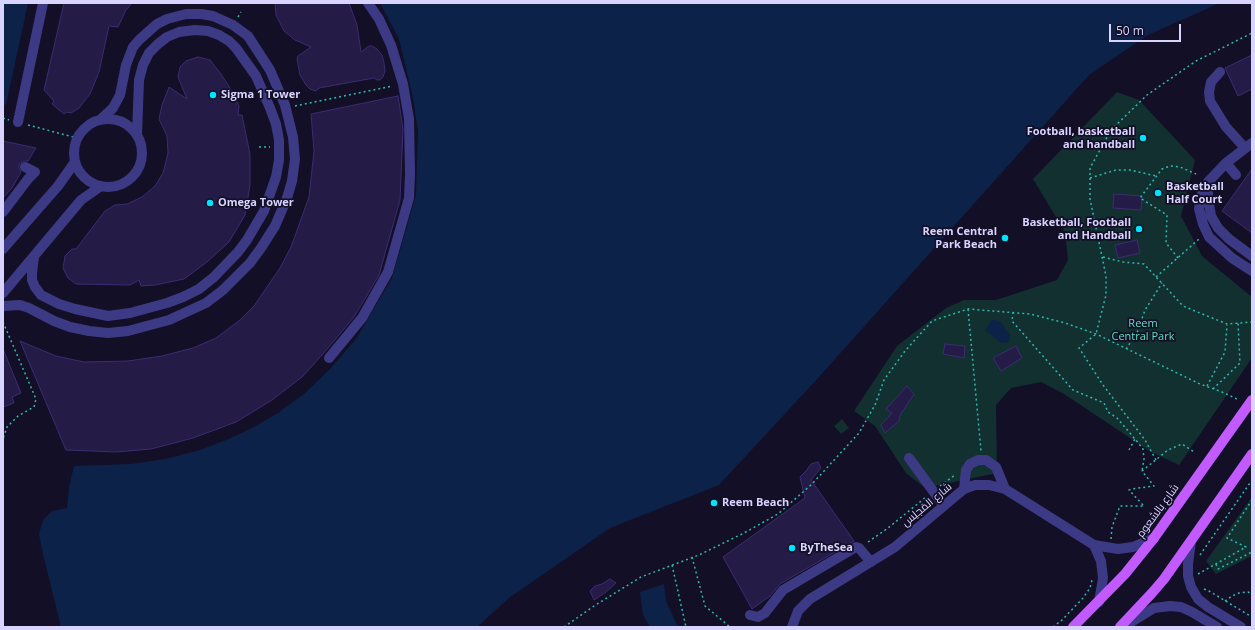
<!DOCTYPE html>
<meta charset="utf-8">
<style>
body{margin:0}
#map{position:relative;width:1255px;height:630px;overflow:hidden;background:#130f26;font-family:"Open Sans",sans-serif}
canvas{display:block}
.frame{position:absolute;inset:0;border:4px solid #d9d4ff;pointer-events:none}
.scale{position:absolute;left:1109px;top:24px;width:72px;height:18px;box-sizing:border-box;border:2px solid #d9d4ff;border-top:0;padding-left:5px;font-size:12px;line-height:14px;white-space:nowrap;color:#d9d4ff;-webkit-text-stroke:3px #130f26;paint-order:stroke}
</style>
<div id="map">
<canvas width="1255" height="630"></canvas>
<div class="frame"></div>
<div class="scale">50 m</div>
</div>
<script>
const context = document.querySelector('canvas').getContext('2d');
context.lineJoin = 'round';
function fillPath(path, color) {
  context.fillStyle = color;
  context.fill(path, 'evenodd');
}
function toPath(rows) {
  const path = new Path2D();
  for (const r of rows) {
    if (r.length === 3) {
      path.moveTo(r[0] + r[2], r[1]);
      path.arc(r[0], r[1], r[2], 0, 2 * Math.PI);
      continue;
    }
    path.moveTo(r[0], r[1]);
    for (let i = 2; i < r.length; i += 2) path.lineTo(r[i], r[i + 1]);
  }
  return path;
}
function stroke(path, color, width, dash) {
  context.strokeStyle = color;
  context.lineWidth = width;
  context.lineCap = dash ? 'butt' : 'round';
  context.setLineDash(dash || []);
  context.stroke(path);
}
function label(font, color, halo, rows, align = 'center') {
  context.font = font + ' "Open Sans",Cairo,sans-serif';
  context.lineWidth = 3.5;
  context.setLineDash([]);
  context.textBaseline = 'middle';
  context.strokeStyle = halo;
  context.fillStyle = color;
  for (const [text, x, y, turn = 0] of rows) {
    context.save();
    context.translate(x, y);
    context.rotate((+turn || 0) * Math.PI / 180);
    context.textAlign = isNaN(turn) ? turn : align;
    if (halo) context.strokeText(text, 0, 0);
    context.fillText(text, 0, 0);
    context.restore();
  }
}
fillPath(toPath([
 [1117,92,1139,100,1195,160,1181,216,1202,256,1252,297,1252,358,1179,465,1151,452,1064,394,1041,382,1011,388,996,405,997,473,925,488,906,473,875,426,854,411,897,346,946,308,964,300,996,300,1057,280,1068,260,1065,232,1033,179],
 [842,419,849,428,841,434,834,426],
 [1252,497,1252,556,1216,574,1206,561]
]), '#12302f');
fillPath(toPath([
 [3,3,28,3,6,105,3,104],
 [380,3,1220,3,1148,35,1089,75,819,377,719,485,610,528,509,598,477,627,61,627,42,550,39,534,43,520,52,511,67,508,69,487,74,466,131,464,165,459,200,450,226,440,252,428,278,413,305,393,330,369,356,339,392,278,416,195,418,131,413,98,399,39],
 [992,320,1000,321,1010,335,1009,342,1001,343,985,330],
 [664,584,666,601,678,627,650,627,643,615,640,592]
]), '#0c2248');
const building = toPath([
 [64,3,132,3,126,10,118,27,109,26,99,72,90,94,79,108,71,113,66,112,64,114,52,104,54,101,44,90,64,3],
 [275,3,349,3,357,25,361,52,369,46,372,46,377,49,382,55,384,63,385,71,383,77,380,80,377,80,374,78,319,88,316,91,310,89,306,85,300,75,297,59,298,56,311,47,295,40,284,31,276,15,275,3],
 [1252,55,1252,89,1238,96,1225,68,1252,55],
 [198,57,210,60,221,74,230,88,239,106,238,115,242,115,250,154,250,185,245,215,229,242,207,262,184,279,155,285,141,286,139,280,130,285,76,284,68,278,63,268,65,256,72,249,76,249,105,211,115,205,127,204,142,197,155,186,163,173,168,153,167,136,159,119,162,105,169,87,187,99,178,77,180,67,186,61,198,57],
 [398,96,403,129,400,200,379,275,354,317,322,355,302,377,272,400,236,422,193,438,151,449,116,452,66,450,20,341,56,356,84,362,128,361,162,356,193,348,216,338,240,320,254,306,280,268,291,247,309,197,314,151,311,114,398,96],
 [3,141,36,148,28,161,24,161,19,164,19,168,21,172,12,188,3,198,3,141],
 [1252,169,1252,233,1222,211,1252,169],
 [1114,194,1142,196,1141,210,1113,208,1114,194],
 [1137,240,1140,253,1118,258,1115,245,1137,240],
 [945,344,965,346,964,358,943,354,945,344],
 [1016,346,1022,358,1001,371,993,358,1016,346],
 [3,349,21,393,12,397,14,403,3,407,3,349],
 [907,386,914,394,899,417,900,420,885,433,881,425,892,413,886,409,907,386],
 [818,462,821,468,811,480,854,541,780,584,770,596,752,609,723,557,805,498,800,477,806,471,811,464,818,462],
 [610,579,616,583,606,592,594,600,590,591,595,586,602,584,610,579]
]);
fillPath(building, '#241b47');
stroke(building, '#3b2d73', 1);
stroke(toPath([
 [238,17,241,12],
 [295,106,393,86],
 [3,118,9,120],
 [28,125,77,138],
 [259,147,270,147],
 [1090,178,1116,170,1130,170,1156,176],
 [1103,257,1123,262,1144,264,1183,306,1195,311,1227,324,1252,322],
 [1178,258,1166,243,1167,215,1140,198,1162,169,1170,166,1180,167,1196,174],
 [1156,277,1199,239],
 [968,309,981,451],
 [1013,312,1012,321,1073,390,1104,403,1108,412,1117,418,1135,439,1143,449,1144,459,1142,471],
 [3,322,36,399,34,407,18,416,7,427,3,439],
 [1126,349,1137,333,1145,310,1162,283],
 [1207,386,1225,352,1227,325],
 [1213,389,1240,363,1238,323],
 [1129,450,1135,439],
 [1156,460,1145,440,1103,385,1079,348,1096,334,1106,295,1106,276,1090,199,1090,168,1111,130,1147,95,1196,61,1252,33],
 [940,486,955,475],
 [1111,539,1112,527,1120,506,1144,506,1129,490,1131,489,1154,486,1142,471,1168,450,1182,444,1194,452],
 [868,542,888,528,926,497],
 [1200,555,1252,480],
 [692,557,705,606,730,627],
 [1216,564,1218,569,1252,552],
 [672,565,686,627],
 [1198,574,1246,547,1227,538,1252,500],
 [1204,589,1209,591,1252,617],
 [1225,601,1232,596,1239,593,1248,592,1252,594],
 [564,627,594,606,641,577,699,555,744,533,778,514,812,484,859,433,875,405,884,380,905,351,932,321,968,309,1030,314,1065,323,1096,334,1200,384,1222,392,1239,400],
 [1053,627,1062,620,1083,598,1090,588,1092,580]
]), '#2fb8b0', 1.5, [2, 3]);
stroke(toPath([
 [1220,72,1211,82,1209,92,1210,101,1226,127,1245,148],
 [108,153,34],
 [18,122,43,3],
 [1252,143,1226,163,1208,182,1201,196,1199,209,1203,224,1209,237,1232,258,1252,271],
 [1226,163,1236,175],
 [1208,184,1208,197,1211,216,1218,228,1229,239,1252,256],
 [3,212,28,179,35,172,25,167],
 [3,249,58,186,75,162],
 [34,257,32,273,32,280,35,287,41,295,59,304,75,309,108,316,130,313,167,303,183,297,199,289,214,277,238,252,247,240,264,211,276,177,279,160,279,140,276,124,270,108,256,76,236,48,229,41,219,35,208,31,195,30,179,32,167,37,158,44,149,53,143,65,139,80,137,135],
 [3,293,81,200,101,186],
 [3,306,20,305,29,308,54,321,70,327,89,331,108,333,128,331,169,320,206,303,223,290,250,263,261,248,275,226,287,198,292,181,295,159,293,137,285,105,270,70,248,36,233,25,213,16,201,14,186,14,167,19,157,24,139,40,133,47,126,65,120,95,113,108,100,120],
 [329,358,362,318,388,272,409,198,410,174,409,119,403,84,391,45,379,19,368,3],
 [909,458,944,506],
 [964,489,966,470,970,464,978,460,986,460,996,467,1005,489],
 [1191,541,1188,564,1188,576,1191,587,1198,599,1208,607,1241,627],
 [1094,545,1101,561,1103,578,1099,602],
 [750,615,758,617,765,613,783,590,856,547,859,548,871,562],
 [792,627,798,611,810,599,895,547,964,489,975,485,989,485,1005,489,1094,545,1118,549,1133,547,1154,538],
 [1123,627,1154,608,1170,606,1181,607,1192,612,1217,627]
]), '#3d3a85', 10);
stroke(toPath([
 [1073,627,1125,574,1154,538],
 [1120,627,1152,593,1164,579,1252,454]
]), '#c25bff', 10);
stroke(toPath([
 [1154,538,1252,400]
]), '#c25bff', 10);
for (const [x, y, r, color] of [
 [213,95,4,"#00e5ff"],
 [1143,138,4,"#00e5ff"],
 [1158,193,4,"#00e5ff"],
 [210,203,4,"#00e5ff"],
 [1139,229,4,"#00e5ff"],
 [1005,238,4,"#00e5ff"],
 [714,503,4,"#00e5ff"],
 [792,548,4,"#00e5ff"]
]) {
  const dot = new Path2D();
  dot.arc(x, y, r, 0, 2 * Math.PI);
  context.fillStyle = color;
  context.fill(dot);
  stroke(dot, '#130f26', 1.5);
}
label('bold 11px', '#d9d4ff', '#130f26', [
 ["Sigma 1 Tower",221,95],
 ["Football, basketball",1135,132,"right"],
 ["and handball",1135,145,"right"],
 ["Basketball",1166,187],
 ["Half Court",1166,200],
 ["Omega Tower",218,203],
 ["Basketball, Football",1131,223,"right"],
 ["and Handball",1131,236,"right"],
 ["Reem Central",997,232,"right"],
 ["Park Beach",997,245,"right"],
 ["Reem Beach",722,503],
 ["ByTheSea",800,548]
], 'left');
label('11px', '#5fe0c0', '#130f26', [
 ["Reem",1143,324],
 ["Central Park",1143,337]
]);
label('11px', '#d9d4ff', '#130f26', [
 ["شارع المَجلِس",927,505,-40],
 ["شارع بالشعوم",1158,511,-54]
]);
</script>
